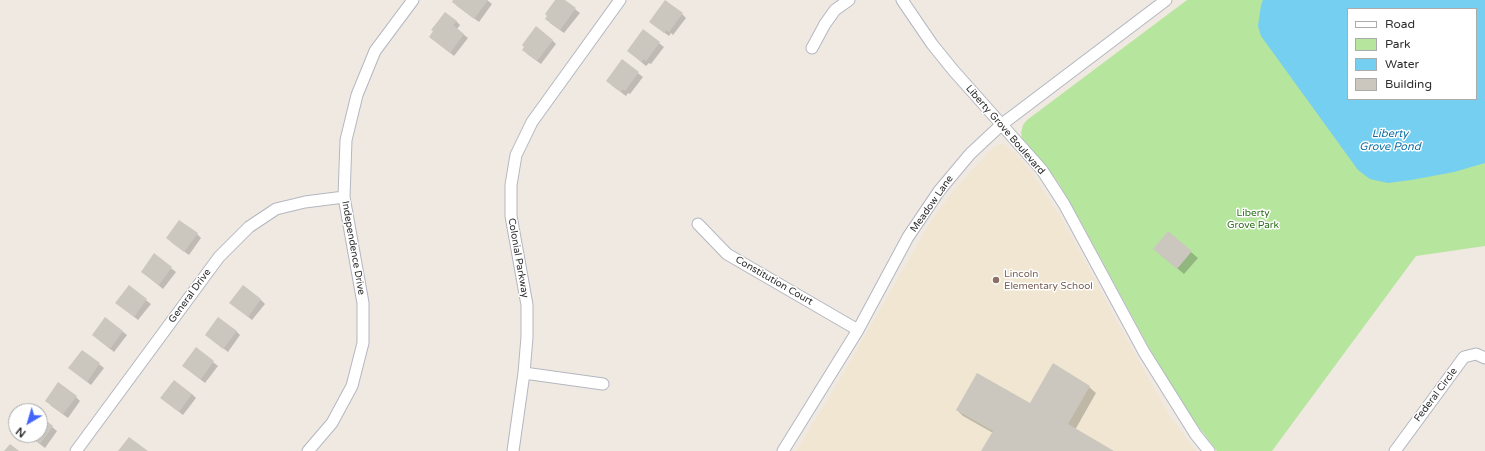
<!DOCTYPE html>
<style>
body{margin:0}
#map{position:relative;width:1485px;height:451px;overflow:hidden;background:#efe9e1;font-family:"Varela Round",sans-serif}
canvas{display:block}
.legend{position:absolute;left:1347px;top:8px;width:130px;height:92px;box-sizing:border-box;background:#fff;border:1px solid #ababab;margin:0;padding:5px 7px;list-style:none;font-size:12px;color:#2e2e2e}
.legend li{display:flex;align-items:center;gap:8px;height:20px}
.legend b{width:20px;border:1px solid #ababab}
.north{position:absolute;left:8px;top:403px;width:40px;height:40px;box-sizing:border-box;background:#fff;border:1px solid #ababab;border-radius:50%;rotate:218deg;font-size:11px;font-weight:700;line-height:16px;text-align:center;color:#2e2e2e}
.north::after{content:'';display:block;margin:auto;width:14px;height:18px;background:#4264fb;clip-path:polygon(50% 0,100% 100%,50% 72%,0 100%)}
</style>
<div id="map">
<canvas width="1485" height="451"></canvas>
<ul class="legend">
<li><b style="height:5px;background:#fff"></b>Road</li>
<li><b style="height:11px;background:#b6e59e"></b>Park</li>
<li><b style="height:11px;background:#75cff0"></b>Water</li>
<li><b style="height:11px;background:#cbc7bf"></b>Building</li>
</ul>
<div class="north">N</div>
</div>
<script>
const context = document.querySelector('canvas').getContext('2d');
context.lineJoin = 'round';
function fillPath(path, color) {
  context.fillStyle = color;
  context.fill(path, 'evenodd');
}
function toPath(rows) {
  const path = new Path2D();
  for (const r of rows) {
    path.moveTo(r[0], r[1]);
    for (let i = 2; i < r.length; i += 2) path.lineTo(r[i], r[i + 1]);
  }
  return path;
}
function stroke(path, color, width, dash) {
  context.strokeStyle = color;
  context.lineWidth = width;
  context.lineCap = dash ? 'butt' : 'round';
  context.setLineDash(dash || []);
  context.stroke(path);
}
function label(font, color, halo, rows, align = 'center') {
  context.font = font + ' "Varela Round",sans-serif';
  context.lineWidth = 3;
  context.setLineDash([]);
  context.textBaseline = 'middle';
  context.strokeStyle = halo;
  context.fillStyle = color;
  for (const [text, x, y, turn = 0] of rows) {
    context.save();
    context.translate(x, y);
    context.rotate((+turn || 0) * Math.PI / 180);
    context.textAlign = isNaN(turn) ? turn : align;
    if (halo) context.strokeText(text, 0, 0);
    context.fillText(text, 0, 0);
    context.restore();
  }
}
fillPath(toPath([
 [1003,144,1016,154,1030,170,1063,221,1126,338,1169,415,1196,451,796,451,832,393,931,221,955,189,990,151,998,145]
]), '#f0e6d1');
fillPath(toPath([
 [1187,0,1485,0,1485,246,1416,256,1272,451,1217,451,1188,413,1160,368,1081,222,1058,182,1022,139,1021,133,1023,125,1027,120],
 [1348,9,1476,9,1476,99,1348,99]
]), '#b6e59e');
fillPath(toPath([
 [1263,0,1485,0,1485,163,1454,172,1411,180,1388,183,1370,179,1358,170,1261,36,1258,26,1261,5],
 [1348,9,1476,9,1476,99,1348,99]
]), '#75cff0');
fillPath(toPath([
 [454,0,487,0,492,4,479,22,457,6],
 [556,0,563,0,580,13,564,33,550,23,548,16],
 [682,14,686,18,673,35,671,33,669,36,654,25],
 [456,21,460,25,457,29,468,38,454,56,430,37],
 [643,31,664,47,651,64,649,63,646,66,628,51],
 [552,40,556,44,541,64,527,54],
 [622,61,643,77,630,94,628,93,626,96,611,85],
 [197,234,201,238,189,255,171,242],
 [1191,252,1198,258,1184,274,1161,255],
 [154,255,176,272,163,289,142,272],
 [129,287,151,304,138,320,117,303],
 [261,300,265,304,252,320,231,303],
 [105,318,127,335,114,352,93,335],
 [236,331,240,335,228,352,206,335],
 [196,349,218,366,205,383,188,370],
 [82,351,104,368,91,385,69,368],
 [1089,387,1096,393,1075,430,1112,451,982,451,993,433,963,416,957,410,1031,404],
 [192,394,196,398,183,415,166,402],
 [76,397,80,401,68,418,50,405],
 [40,417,57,431,45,448,28,435,40,435]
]), '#0003');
fillPath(toPath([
 [453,0,488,0,474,19,452,2],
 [555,0,565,0,576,8,560,30,545,19,547,16,545,14],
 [665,0,683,13,669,32,666,30,664,33,649,22],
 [445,12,457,21,453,25,464,34,450,53,429,37,433,31,431,30],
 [536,26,553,40,537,61,522,50,524,47,522,45],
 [643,29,660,42,646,61,644,59,642,62,627,51],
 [622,59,639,72,625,91,623,89,621,92,606,81],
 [179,220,198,233,184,252,166,238],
 [1168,231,1192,251,1177,269,1153,249],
 [154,253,172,267,159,285,141,272],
 [129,285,147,299,134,317,115,303],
 [243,285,261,299,248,317,229,303],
 [105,317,123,331,110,349,92,335],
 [218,317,237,331,223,349,205,335],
 [196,347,214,361,201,379,182,366],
 [82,350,100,363,87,382,68,368],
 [1053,363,1090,386,1068,424,1114,451,981,451,993,431,956,410,977,373,1030,403],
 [174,380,192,394,179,412,160,398],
 [58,382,77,396,63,414,45,401],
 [40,416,53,426,40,444,28,435,40,435],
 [129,437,148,451,118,451],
 [10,444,19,451,4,451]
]), '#cbc7bf');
const street = toPath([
 [902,0,932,44,953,70,1042,170,1064,204,1144,352,1196,435,1209,451],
 [812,48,825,24,835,10,849,0],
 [698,224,727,254,858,330],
 [524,373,603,384],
 [76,451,219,257,249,227,276,209,305,202,344,197],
 [308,451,332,423,352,386,363,343,363,303,344,197,346,140,357,95,375,51,413,0],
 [513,451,524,373,527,337,527,305,511,216,511,185,516,155,532,122,620,0],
 [783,451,858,330,908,237,939,191,970,154,1001,125,1166,0],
 [1395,451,1464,357,1476,354,1485,358]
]);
stroke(street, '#b4b7c1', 13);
stroke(street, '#fff', 11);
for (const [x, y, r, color] of [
 [996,280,4,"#8d6e63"]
]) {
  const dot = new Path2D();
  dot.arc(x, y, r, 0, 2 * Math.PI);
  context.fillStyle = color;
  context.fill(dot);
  stroke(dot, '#fff', 1.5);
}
label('10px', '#2e2e2e', '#fff', [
 ["Liberty Grove Boulevard",1005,130,49],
 ["Meadow Lane",932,204,-55],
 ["Independence Drive",353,248,80],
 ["Colonial Parkway",518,258,80],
 ["Constitution Court",774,281,30],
 ["General Drive",190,296,-54],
 ["Federal Circle",1436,395,-53]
]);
label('10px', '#2c6e1b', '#fff', [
 ["Liberty",1253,213],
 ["Grove Park",1253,225]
]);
label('10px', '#785e54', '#fff', [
 ["Lincoln",1004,274],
 ["Elementary School",1004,286]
], 'left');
label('italic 11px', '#0d6fa3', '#fff', [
 ["Liberty",1390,134],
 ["Grove Pond",1390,147]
]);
</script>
